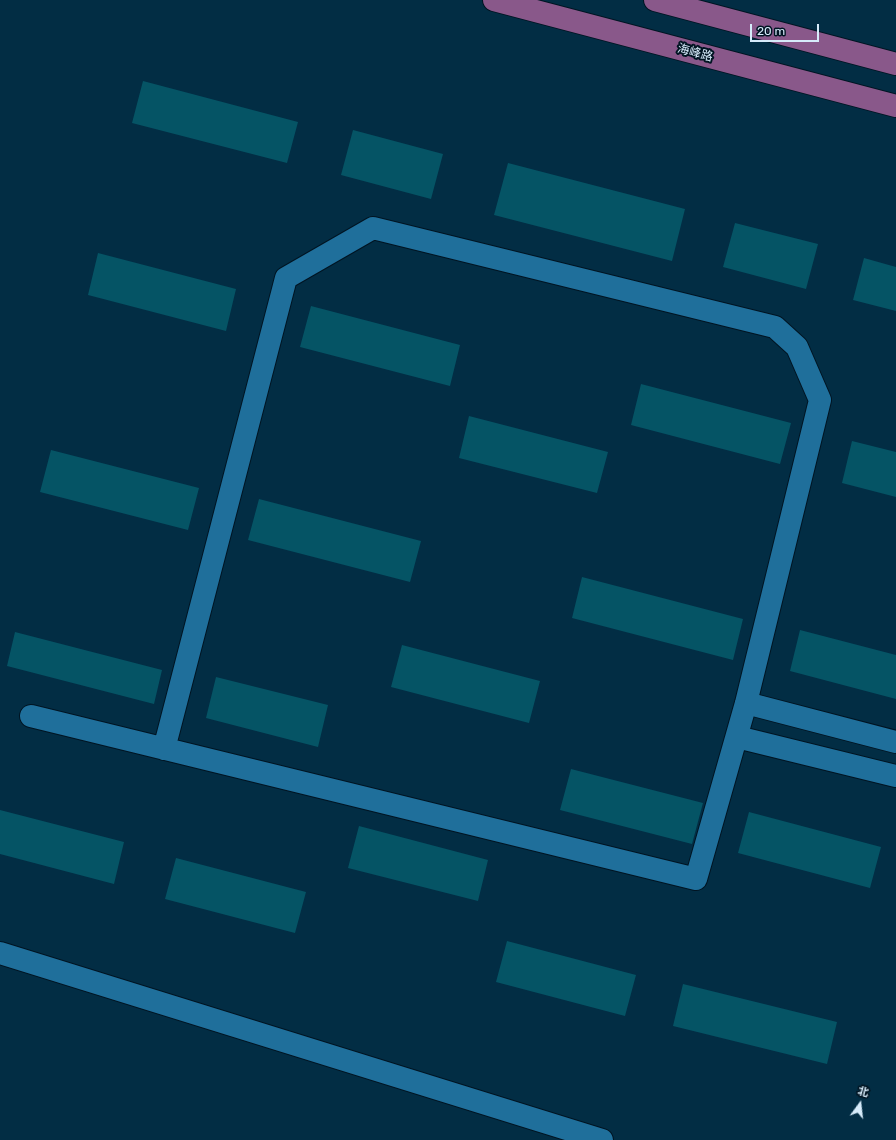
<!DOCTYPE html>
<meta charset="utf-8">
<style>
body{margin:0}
#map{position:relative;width:896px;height:1140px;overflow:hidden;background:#022d44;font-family:Rubik,"Noto Sans SC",sans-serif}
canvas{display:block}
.north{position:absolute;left:840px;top:1084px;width:40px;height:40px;-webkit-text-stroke:3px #001422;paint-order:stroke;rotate:15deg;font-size:11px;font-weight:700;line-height:16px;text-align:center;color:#d6ebfa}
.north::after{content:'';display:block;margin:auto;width:14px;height:18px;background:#d6ebfa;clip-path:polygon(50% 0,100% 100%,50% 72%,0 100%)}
.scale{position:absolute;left:750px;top:24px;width:69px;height:18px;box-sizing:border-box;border:2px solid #d6ebfa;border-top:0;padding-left:5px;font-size:12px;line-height:14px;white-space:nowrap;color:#d6ebfa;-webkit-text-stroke:3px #001422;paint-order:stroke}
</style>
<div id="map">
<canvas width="896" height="1140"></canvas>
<div class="north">北</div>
<div class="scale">20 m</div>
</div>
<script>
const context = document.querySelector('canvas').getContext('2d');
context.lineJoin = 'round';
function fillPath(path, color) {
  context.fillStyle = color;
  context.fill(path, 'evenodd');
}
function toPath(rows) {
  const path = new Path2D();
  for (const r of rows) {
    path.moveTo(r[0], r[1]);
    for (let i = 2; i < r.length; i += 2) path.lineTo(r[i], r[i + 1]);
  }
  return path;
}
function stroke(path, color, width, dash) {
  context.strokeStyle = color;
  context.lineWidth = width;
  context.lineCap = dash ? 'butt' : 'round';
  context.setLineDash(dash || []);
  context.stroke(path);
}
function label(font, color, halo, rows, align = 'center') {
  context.font = font + ' Rubik,"Noto Sans SC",sans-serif';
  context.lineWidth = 4;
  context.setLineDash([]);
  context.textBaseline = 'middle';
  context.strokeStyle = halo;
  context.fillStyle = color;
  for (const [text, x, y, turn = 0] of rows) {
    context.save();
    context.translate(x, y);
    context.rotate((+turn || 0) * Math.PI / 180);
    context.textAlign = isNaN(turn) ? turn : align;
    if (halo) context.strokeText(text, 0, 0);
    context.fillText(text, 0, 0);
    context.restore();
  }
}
fillPath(toPath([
 [143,81,298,122,287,163,132,123],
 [353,130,443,154,431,199,341,175],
 [508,163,685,209,672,261,494,215],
 [735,223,818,244,806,289,723,267],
 [98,253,236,289,226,331,88,295],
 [864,258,896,267,896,311,853,300],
 [311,306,460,345,450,386,300,347],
 [641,384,791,423,780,464,631,425],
 [469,416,608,452,597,493,459,458],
 [852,441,896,452,896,497,842,483],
 [51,450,199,488,188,530,40,492],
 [259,499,421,541,410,582,248,540],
 [582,577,743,619,733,660,572,618],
 [800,630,896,655,896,699,790,671],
 [15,632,162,670,154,704,7,666],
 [402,645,540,681,529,723,391,687],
 [216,677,328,705,318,747,206,718],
 [571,769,703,803,692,844,560,810],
 [0,810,124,842,114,884,0,854],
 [749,812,881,847,870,888,738,853],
 [359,826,488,860,478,901,348,868],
 [176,858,306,892,295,933,165,899],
 [507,941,636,975,625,1016,496,982],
 [683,984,837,1022,827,1064,673,1026]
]), '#055465');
const minor = toPath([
 [746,703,896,742],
 [31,716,696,879,746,703,820,400,797,347,775,327,373,228,286,278,164,749],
 [737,737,896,776],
 [0,953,602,1140]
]);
const major = toPath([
 [494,0,896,106],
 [655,0,896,64]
]);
stroke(minor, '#001422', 24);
stroke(major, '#001422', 24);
stroke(minor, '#1f6f9b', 22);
stroke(major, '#89588a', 22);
label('12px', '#d6ebfa', '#001422', [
 ["海峰路",695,53,15]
]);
</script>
